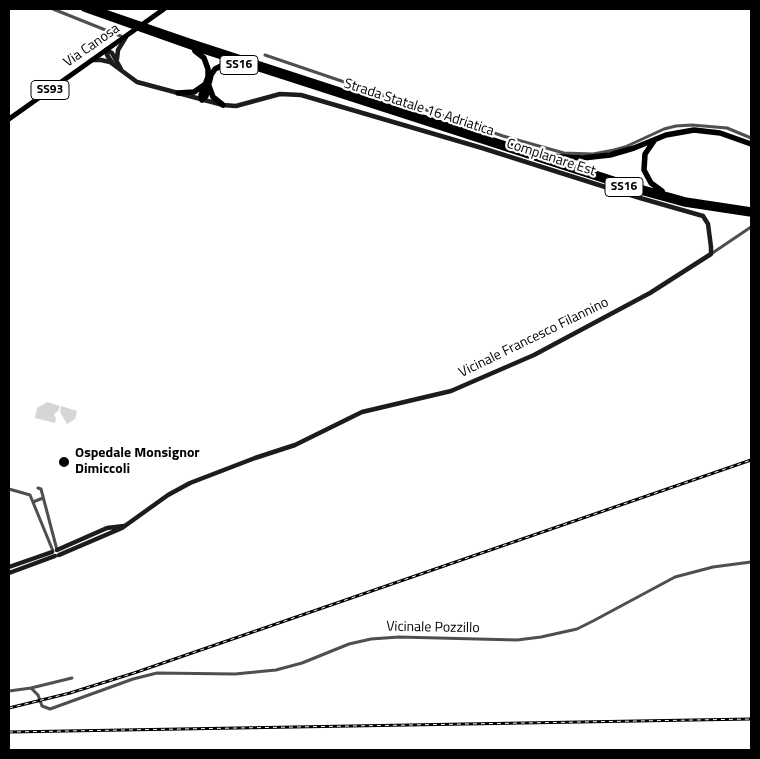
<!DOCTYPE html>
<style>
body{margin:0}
#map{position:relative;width:760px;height:759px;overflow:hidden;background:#fff;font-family:"Titillium Web",sans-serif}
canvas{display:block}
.frame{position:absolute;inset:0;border:10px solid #000;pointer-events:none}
</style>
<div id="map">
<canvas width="760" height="759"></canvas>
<div class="frame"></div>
</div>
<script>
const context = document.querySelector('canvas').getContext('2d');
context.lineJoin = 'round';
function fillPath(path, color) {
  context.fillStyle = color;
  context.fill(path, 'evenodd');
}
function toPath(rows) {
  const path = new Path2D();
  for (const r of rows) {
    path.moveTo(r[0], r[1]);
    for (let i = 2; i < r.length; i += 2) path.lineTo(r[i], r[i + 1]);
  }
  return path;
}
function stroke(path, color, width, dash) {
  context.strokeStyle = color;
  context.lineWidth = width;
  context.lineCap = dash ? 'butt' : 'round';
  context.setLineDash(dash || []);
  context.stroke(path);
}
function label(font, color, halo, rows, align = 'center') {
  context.font = font + ' "Titillium Web",sans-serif';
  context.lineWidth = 4.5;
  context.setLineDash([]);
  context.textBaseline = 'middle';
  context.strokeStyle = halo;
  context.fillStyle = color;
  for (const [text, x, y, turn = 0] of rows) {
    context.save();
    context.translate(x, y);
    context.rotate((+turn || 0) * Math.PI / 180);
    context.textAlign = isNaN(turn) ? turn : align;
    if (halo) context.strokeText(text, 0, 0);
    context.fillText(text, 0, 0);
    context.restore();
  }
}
fillPath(toPath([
 [47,402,60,406,58,411,54,414,56,419,55,423,35,418,37,408],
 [61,406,77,411,75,419,67,424,60,412]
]), '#d6d6d6');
stroke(toPath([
 [53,9,123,37],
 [265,55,503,136,564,153,593,154,614,150,625,147,664,129,676,126,692,125,727,128,751,138],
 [711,254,751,227],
 [38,488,41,489,57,550],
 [9,489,30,495,53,551],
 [33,502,43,498],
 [31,688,38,695,42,706,50,709,133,679,157,673,235,674,276,670,302,663,349,644,371,639,399,637,517,640,541,637,577,629,593,621,675,577,713,567,751,562],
 [9,691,31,688,72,678]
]), '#4f4f4f', 3);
stroke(toPath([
 [106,50,112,53,121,69],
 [106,50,107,55,113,64],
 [117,59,118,50,126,37],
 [57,550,107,528,124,526],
 [59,555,122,528,168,495,190,483,255,458,295,445,362,412,451,391,534,355,650,293,711,254,711,247,708,224,703,216,640,198,482,148,301,95,280,94,236,106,223,105,137,82,110,62,101,60,92,60],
 [9,567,52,552],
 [9,573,55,556]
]), '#1c1c1c', 4.5);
stroke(toPath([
 [9,119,164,9]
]), '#000', 5);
stroke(toPath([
 [84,9,194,48,634,190,685,204,751,214],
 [96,9,192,42,635,186,685,200,751,210],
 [195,51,204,58,208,69,208,77,201,95,202,100],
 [209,86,213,97,223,105],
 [178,93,194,92,204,85],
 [202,100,206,96,211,75,215,69,225,64,236,64],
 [654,141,645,154,644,170,651,183,662,191],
 [550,156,583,158,610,155,634,148,666,135,694,130,720,133,751,144]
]), '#000', 5.5);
const rail = toPath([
 [9,708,70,693,134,673,751,460],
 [9,732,751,719]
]);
stroke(rail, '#000', 3);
stroke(rail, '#fff', 1, [4]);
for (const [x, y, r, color] of [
 [64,462,6,"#000"]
]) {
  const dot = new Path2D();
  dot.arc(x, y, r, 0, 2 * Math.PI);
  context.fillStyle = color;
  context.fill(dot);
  stroke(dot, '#fff', 2);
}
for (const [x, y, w] of [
 [239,65,38],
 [50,90,38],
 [624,187,38]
]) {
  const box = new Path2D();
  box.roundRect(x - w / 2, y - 9.5, w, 19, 4);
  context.fillStyle = '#fff';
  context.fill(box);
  stroke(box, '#000', 1);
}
label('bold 12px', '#000', null, [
 ["SS16",239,65],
 ["SS93",50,90],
 ["SS16",624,187]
]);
label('14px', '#000', '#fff', [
 ["Via Canosa",92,46,-35],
 ["Strada Statale 16 Adriatica",419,108,18],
 ["Complanare Est",551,158,18],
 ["Vicinale Francesco Filannino",534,338,-26],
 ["Vicinale Pozzillo",433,628,1]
]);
label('bold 14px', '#000', '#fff', [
 ["Ospedale Monsignor",75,454],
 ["Dimiccoli",75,470]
], 'left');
</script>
